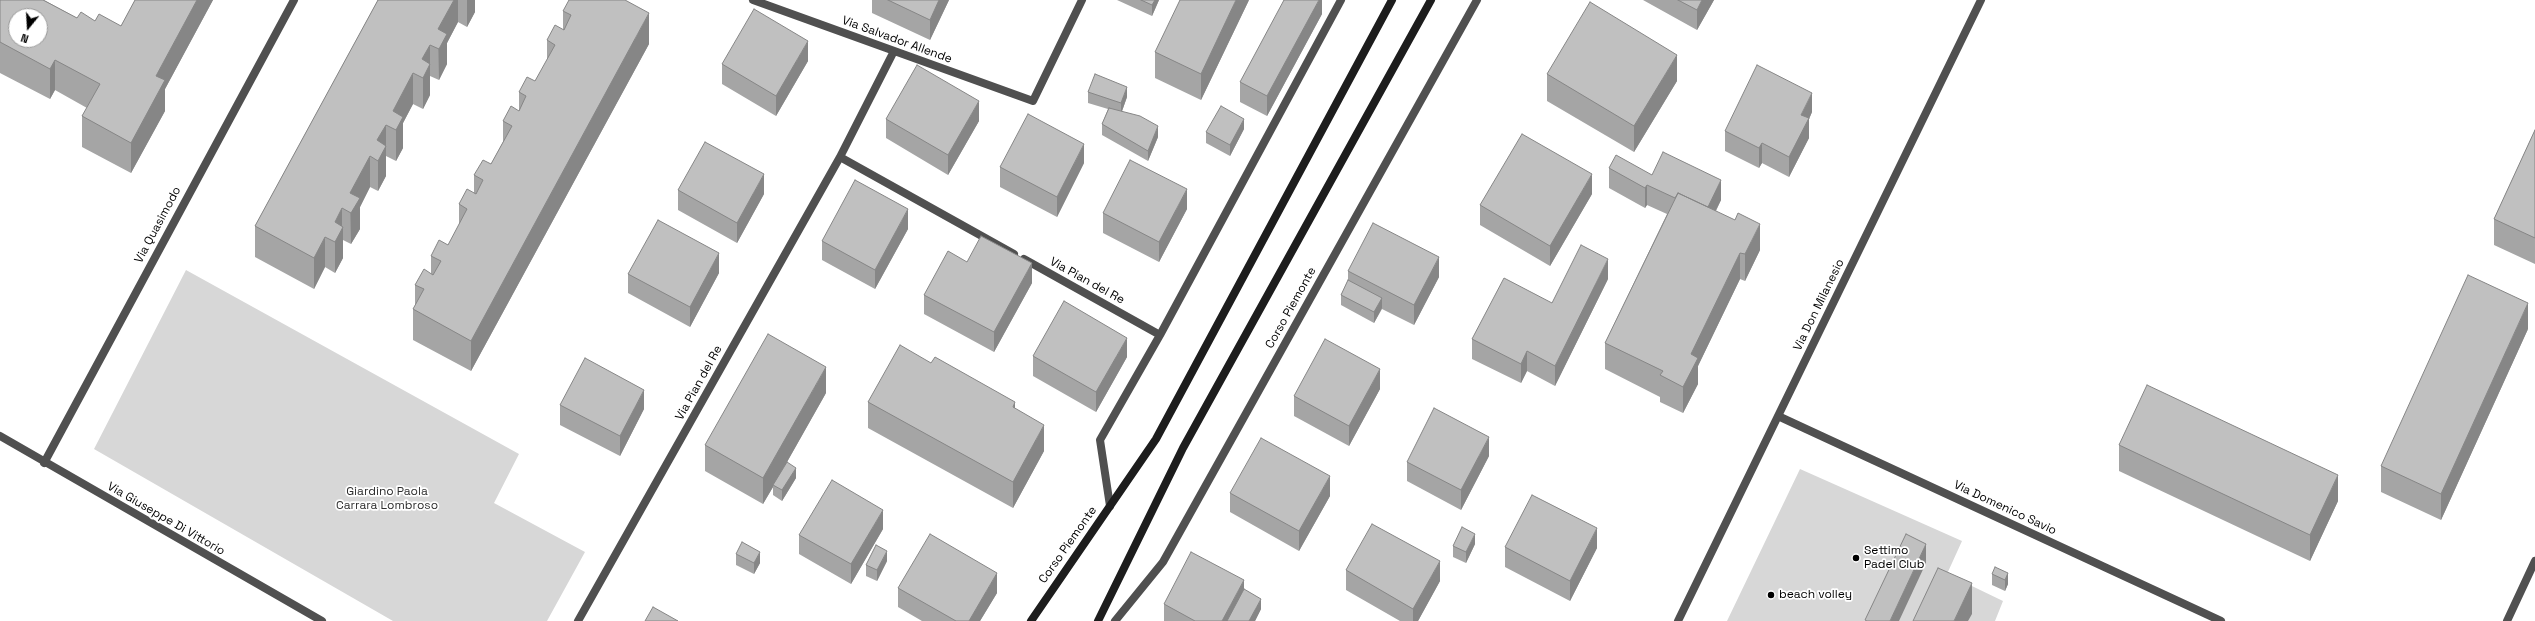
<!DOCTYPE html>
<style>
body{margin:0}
#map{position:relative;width:2535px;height:621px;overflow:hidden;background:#fff;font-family:"Space Grotesk",sans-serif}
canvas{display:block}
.north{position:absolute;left:8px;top:8px;width:40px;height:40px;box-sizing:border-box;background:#fff;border:1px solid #999;border-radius:50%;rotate:198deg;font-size:11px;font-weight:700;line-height:16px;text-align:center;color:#000}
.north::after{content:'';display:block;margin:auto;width:14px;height:18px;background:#000;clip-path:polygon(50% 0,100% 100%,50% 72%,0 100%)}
</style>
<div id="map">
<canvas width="2535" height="621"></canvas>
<div class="north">N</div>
</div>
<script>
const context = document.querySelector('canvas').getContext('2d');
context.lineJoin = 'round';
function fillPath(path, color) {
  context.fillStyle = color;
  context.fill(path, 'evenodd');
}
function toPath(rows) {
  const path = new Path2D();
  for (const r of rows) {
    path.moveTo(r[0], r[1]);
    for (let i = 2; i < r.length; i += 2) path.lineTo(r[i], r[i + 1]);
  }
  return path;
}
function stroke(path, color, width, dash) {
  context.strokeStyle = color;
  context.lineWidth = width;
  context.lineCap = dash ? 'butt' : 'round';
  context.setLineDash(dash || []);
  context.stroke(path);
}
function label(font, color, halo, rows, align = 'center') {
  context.font = font + ' "Space Grotesk",sans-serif';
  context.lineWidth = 3.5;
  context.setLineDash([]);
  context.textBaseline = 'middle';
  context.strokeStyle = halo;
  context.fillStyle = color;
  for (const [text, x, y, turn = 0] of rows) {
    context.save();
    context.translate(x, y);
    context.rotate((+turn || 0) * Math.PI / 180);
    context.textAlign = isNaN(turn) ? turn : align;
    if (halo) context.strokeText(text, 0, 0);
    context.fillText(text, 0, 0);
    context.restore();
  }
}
fillPath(toPath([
 [186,270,519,454,494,503,585,552,547,621,393,621,94,449],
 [1800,469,1962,541,1947,574,2003,601,1995,621,1727,621]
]), '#d7d7d7');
stroke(toPath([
 [753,0,1033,101,1082,0],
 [840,157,1014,254],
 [1024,259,1160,335],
 [1778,416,2221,621],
 [0,436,322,621],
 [44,463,294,0],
 [1110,506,1100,440,1160,335,1341,0],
 [578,621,840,157,894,51],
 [1115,621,1163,562,1477,0],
 [1678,621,1981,0],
 [2507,621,2535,561]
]), '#505050', 8);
stroke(toPath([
 [1031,621,1156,439,1392,0],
 [1098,621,1183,448,1431,0]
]), '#1d1d1d', 8);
fillPath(toPath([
 [0,0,44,0,77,18,95,21,121,26,135,0,213,0,165,89,165,111,131,173,82,147,82,116,87,108,55,90,50,99,0,73],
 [378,0,475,0,475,12,467,27,458,22,447,43,447,64,439,80,430,76,430,95,423,109,413,104,403,123,403,148,396,161,386,156,386,176,378,191,370,187,360,207,360,229,351,244,343,240,343,258,335,273,325,267,314,289,255,257,255,226],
 [872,0,949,0,930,40,872,13],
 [1117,0,1159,0,1152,16],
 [1249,0,1201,100,1155,78,1155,52],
 [1322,0,1322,14,1267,116,1240,102,1240,82],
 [1643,0,1714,0,1697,30],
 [563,11,649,44,471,371,413,340,413,309,415,306,415,285,431,273,431,256,448,245,459,225,459,204,474,193,474,175,491,164,503,142,503,121,519,111,519,92,535,81,547,61,547,40,563,30],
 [808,61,776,116,722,84,722,64],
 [1547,74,1677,81,1634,152,1547,101],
 [1088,92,1127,97,1122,111,1158,137,1148,161,1102,135,1102,124,1108,109,1088,103],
 [1812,112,1809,119,1809,138,1789,177,1762,163,1759,168,1725,151,1725,131],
 [886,119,979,121,948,175,886,138],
 [1244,129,1230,156,1206,143,1206,132],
 [2535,130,2535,264,2494,245,2494,219],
 [1084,163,1057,217,1000,187,1000,167],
 [1609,168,1652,175,1721,200,1716,211,1760,250,1745,281,1740,279,1698,366,1698,384,1683,413,1660,402,1660,397,1605,369,1605,343,1667,214,1647,205,1645,208,1609,188],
 [678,190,764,194,737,243,678,210],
 [1592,194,1550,266,1480,225,1480,205],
 [1187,209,1159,262,1103,233,1103,213],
 [908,229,875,289,822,260,822,241],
 [967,262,1032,283,994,352,924,314,924,295],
 [1348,271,1439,277,1414,325,1382,309,1374,323,1341,305,1341,295,1348,280],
 [719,273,690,327,628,293,628,274],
 [1608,279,1555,386,1527,371,1521,383,1472,359,1472,339],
 [2528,329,2441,520,2381,492,2381,466],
 [1033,356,1127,357,1096,412,1033,376],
 [931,363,1015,409,1044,451,1013,508,868,428,868,402],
 [1380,389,1349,446,1294,416,1294,396],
 [826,393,787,462,796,478,782,501,773,495,773,487,763,504,705,471,705,445],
 [560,405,644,409,620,456,560,425],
 [2119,445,2338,501,2310,561,2119,471],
 [1489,456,1461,510,1407,481,1407,462],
 [1230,493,1330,496,1299,551,1230,512],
 [883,529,851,584,799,554,799,535],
 [1475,544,1466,563,1453,557,1453,546],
 [1505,547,1597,548,1570,601,1505,567],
 [736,554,760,563,754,574,736,565],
 [887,561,877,581,866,576,866,565],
 [1346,570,1440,581,1418,621,1400,621,1346,590],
 [2008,573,2008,584,2005,591,1992,585,1992,574],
 [898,588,997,593,980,621,922,621,898,607],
 [1164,604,1261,609,1255,621,1164,621]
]), '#a5a5a5');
fillPath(toPath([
 [197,0,213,0,165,89,165,111,131,173,131,143,156,76],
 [454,0,458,0,458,22,447,43,447,64,439,80,438,29],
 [467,0,475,0,475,12,467,27],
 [939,0,949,0,930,40,930,20],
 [1155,0,1159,0,1152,16,1152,5],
 [1236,0,1249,0,1201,100,1201,74],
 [1319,0,1322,0,1322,14,1267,116,1267,96],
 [1702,0,1714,0,1697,30,1697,10],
 [649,13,649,44,471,371,471,341],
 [808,41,808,61,776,116,776,96],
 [430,45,430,95,423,109,423,78,422,59],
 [1677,55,1677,81,1634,152,1634,126],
 [55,60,55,90,50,99,50,69],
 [413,73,413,104,403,123,403,148,396,161,396,130,393,111],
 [1127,87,1127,97,1121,114,1121,103],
 [1812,93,1812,112,1809,119,1809,138,1789,177,1789,157,1801,115],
 [979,101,979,121,948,175,948,155],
 [1244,119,1244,129,1230,156,1230,145],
 [386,125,386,176,378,191,378,161,377,140],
 [1158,126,1158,137,1148,161,1148,151],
 [1762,143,1762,163,1759,168,1759,148],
 [1084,144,1084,163,1057,217,1057,197],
 [370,156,370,187,360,207,360,229,351,244,350,193],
 [764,174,764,194,737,243,737,223],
 [1592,174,1592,194,1550,266,1550,246],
 [1721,180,1721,200,1705,232,1705,212],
 [1647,185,1647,205,1645,208,1645,188],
 [1187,189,1187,209,1159,262,1159,242],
 [342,208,342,229,343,227,343,258,335,273,335,222],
 [908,209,908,229,875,289,875,270],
 [1760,224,1760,250,1745,281,1745,254],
 [325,237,325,267,314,289,314,258],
 [719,253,719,273,690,327,690,307],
 [1740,253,1740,279,1698,366,1698,384,1683,413,1683,387,1691,354],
 [1439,257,1439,277,1414,325,1414,305],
 [1608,259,1608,279,1555,386,1555,366],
 [1032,263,1032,283,994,352,994,332],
 [1382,298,1382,308,1374,323,1374,312],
 [2528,303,2528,329,2441,520,2441,494],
 [1127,338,1127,357,1096,412,1096,392],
 [1527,351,1527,371,1521,383,1521,364],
 [826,367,826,393,774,485,773,485,773,487,763,504,763,478],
 [1380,369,1380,389,1349,446,1349,426],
 [644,390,644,409,620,456,620,436],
 [1015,402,1015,428,1013,407],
 [1044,425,1044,451,1013,508,1013,482],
 [1489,437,1489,456,1461,510,1461,490],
 [796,468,796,478,782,501,782,490],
 [2338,475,2338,501,2310,561,2310,535],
 [1330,476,1330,496,1299,551,1299,531],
 [883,510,883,529,851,584,851,564],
 [1597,528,1597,548,1570,601,1570,581],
 [1475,534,1475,544,1466,563,1466,552],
 [1926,544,1926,563,1899,621,1890,621],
 [887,551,887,561,877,581,877,570],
 [760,552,760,563,754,574,754,563],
 [1440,561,1440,581,1418,621,1413,621,1413,609],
 [997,573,997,593,980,621,969,621],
 [2008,573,2008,584,2005,591,2005,580],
 [1244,580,1244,600,1232,621,1222,621],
 [1972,583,1972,614,1968,621,1954,621],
 [1261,599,1261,609,1255,621,1249,621]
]), '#868686');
const building = toPath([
 [0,0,43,0,77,18,81,12,95,21,99,14,121,26,135,0,197,0,156,76,165,80,131,143,82,116,100,84,55,60,50,69,0,42,0,0],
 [16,16,40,16,40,40,16,40,16,16],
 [378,0,454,0,438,29,447,34,439,49,430,45,422,59,430,64,423,78,413,73,393,111,403,117,396,130,386,125,377,140,386,146,378,161,370,156,350,193,360,198,351,213,342,208,335,222,343,227,335,242,325,237,314,258,255,226,378,0],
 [569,0,625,0,649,13,471,341,413,309,424,289,415,285,424,269,433,275,441,261,431,256,439,240,448,245,467,209,459,204,467,189,476,194,483,180,474,175,483,160,491,164,512,126,503,121,511,106,519,111,526,96,519,92,527,77,535,81,555,45,547,40,555,25,564,30,571,15,563,11,569,0],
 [888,0,939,0,930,20,888,0],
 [1141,0,1155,0,1152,5,1141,0],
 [1180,0,1236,0,1201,74,1155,52,1180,0],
 [1284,0,1319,0,1267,96,1240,82,1284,0],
 [1678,0,1702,0,1697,10,1678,0],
 [1590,2,1677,55,1634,126,1547,74,1590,2],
 [754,9,808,41,776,96,722,64,754,9],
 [917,65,979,101,948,155,886,119,917,65],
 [1757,65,1812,93,1801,115,1809,118,1789,157,1762,143,1759,148,1725,131,1757,65],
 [1095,74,1127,87,1121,103,1088,92,1095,74],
 [1221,106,1244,119,1230,145,1206,132,1221,106],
 [1109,108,1140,116,1158,126,1148,151,1102,124,1109,108],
 [1028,114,1084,144,1057,197,1000,167,1028,114],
 [2535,130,2535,238,2494,219,2535,130],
 [1522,134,1592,174,1550,246,1480,205,1522,134],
 [705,142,764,174,737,223,678,190,705,142],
 [1663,152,1721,180,1708,207,1678,193,1675,198,1647,185,1645,188,1609,168,1616,155,1652,175,1663,152],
 [1130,160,1187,189,1159,242,1103,213,1130,160],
 [855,180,908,209,875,270,822,241,855,180],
 [1678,193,1735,220,1738,213,1760,224,1745,254,1740,253,1691,354,1698,358,1683,387,1660,375,1663,371,1605,343,1678,193],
 [658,220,719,253,690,307,628,274,658,220],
 [1373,223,1439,257,1414,305,1348,271,1373,223],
 [981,236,1032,263,994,332,924,295,948,251,967,262,981,236],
 [1581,245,1608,259,1555,366,1527,351,1521,364,1472,339,1504,278,1552,303,1581,245],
 [2468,275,2528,303,2441,494,2381,466,2468,275],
 [1348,280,1382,298,1374,312,1341,295,1348,280],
 [1064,301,1127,338,1096,392,1033,356,1064,301],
 [768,334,826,367,763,478,705,445,768,334],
 [1325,339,1380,369,1349,426,1294,396,1325,339],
 [900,345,931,363,935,357,1015,402,1013,407,1044,425,1013,482,868,402,900,345],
 [585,358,644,390,620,436,560,405,585,358],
 [2147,385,2338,475,2310,535,2119,445,2147,385],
 [1434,408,1489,437,1461,490,1407,462,1434,408],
 [1261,438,1330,476,1299,531,1230,493,1261,438],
 [787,462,796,468,782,490,773,485,787,462],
 [832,480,883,510,851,564,799,535,832,480],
 [1532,495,1597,528,1570,581,1505,547,1532,495],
 [1372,524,1440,561,1413,609,1346,570,1372,524],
 [1462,527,1475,534,1466,552,1453,546,1462,527],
 [930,534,997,573,969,621,956,621,898,588,930,534],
 [1906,534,1926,544,1890,621,1867,621,1865,620,1906,534],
 [742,542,760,552,754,563,736,554,742,542],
 [876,545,887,551,877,570,866,565,876,545],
 [1191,552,1244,580,1222,621,1195,621,1164,604,1191,552],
 [1995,567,2008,573,2005,580,1992,574,1995,567],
 [1938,568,1972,583,1954,621,1913,621,1938,568],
 [1244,589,1261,599,1249,621,1227,621,1244,589],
 [653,607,678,621,645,621,653,607]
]);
fillPath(building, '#c0c0c0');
stroke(building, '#868686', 1);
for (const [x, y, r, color] of [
 [1856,558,4,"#000"],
 [1771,595,4,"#000"]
]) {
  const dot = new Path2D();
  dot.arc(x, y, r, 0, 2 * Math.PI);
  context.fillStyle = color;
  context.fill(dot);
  stroke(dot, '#fff', 1.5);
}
label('12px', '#000', '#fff', [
 ["Via Salvador Allende",897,40,20],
 ["Via Quasimodo",158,225,-62],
 ["Via Pian del Re",1087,281,29],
 ["Via Don Milanesio",1819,305,-64],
 ["Corso Piemonte",1291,308,-61],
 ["Via Pian del Re",699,383,-61],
 ["Via Domenico Savio",2005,508,25],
 ["Via Giuseppe Di Vittorio",166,519,30],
 ["Corso Piemonte",1068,545,-55]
]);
label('12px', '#2e2e2e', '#fff', [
 ["Giardino Paola",387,492],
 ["Carrara Lombroso",387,506]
]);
label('12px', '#000', '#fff', [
 ["Settimo",1864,551],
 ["Padel Club",1864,565],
 ["beach volley",1779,595]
], 'left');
</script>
